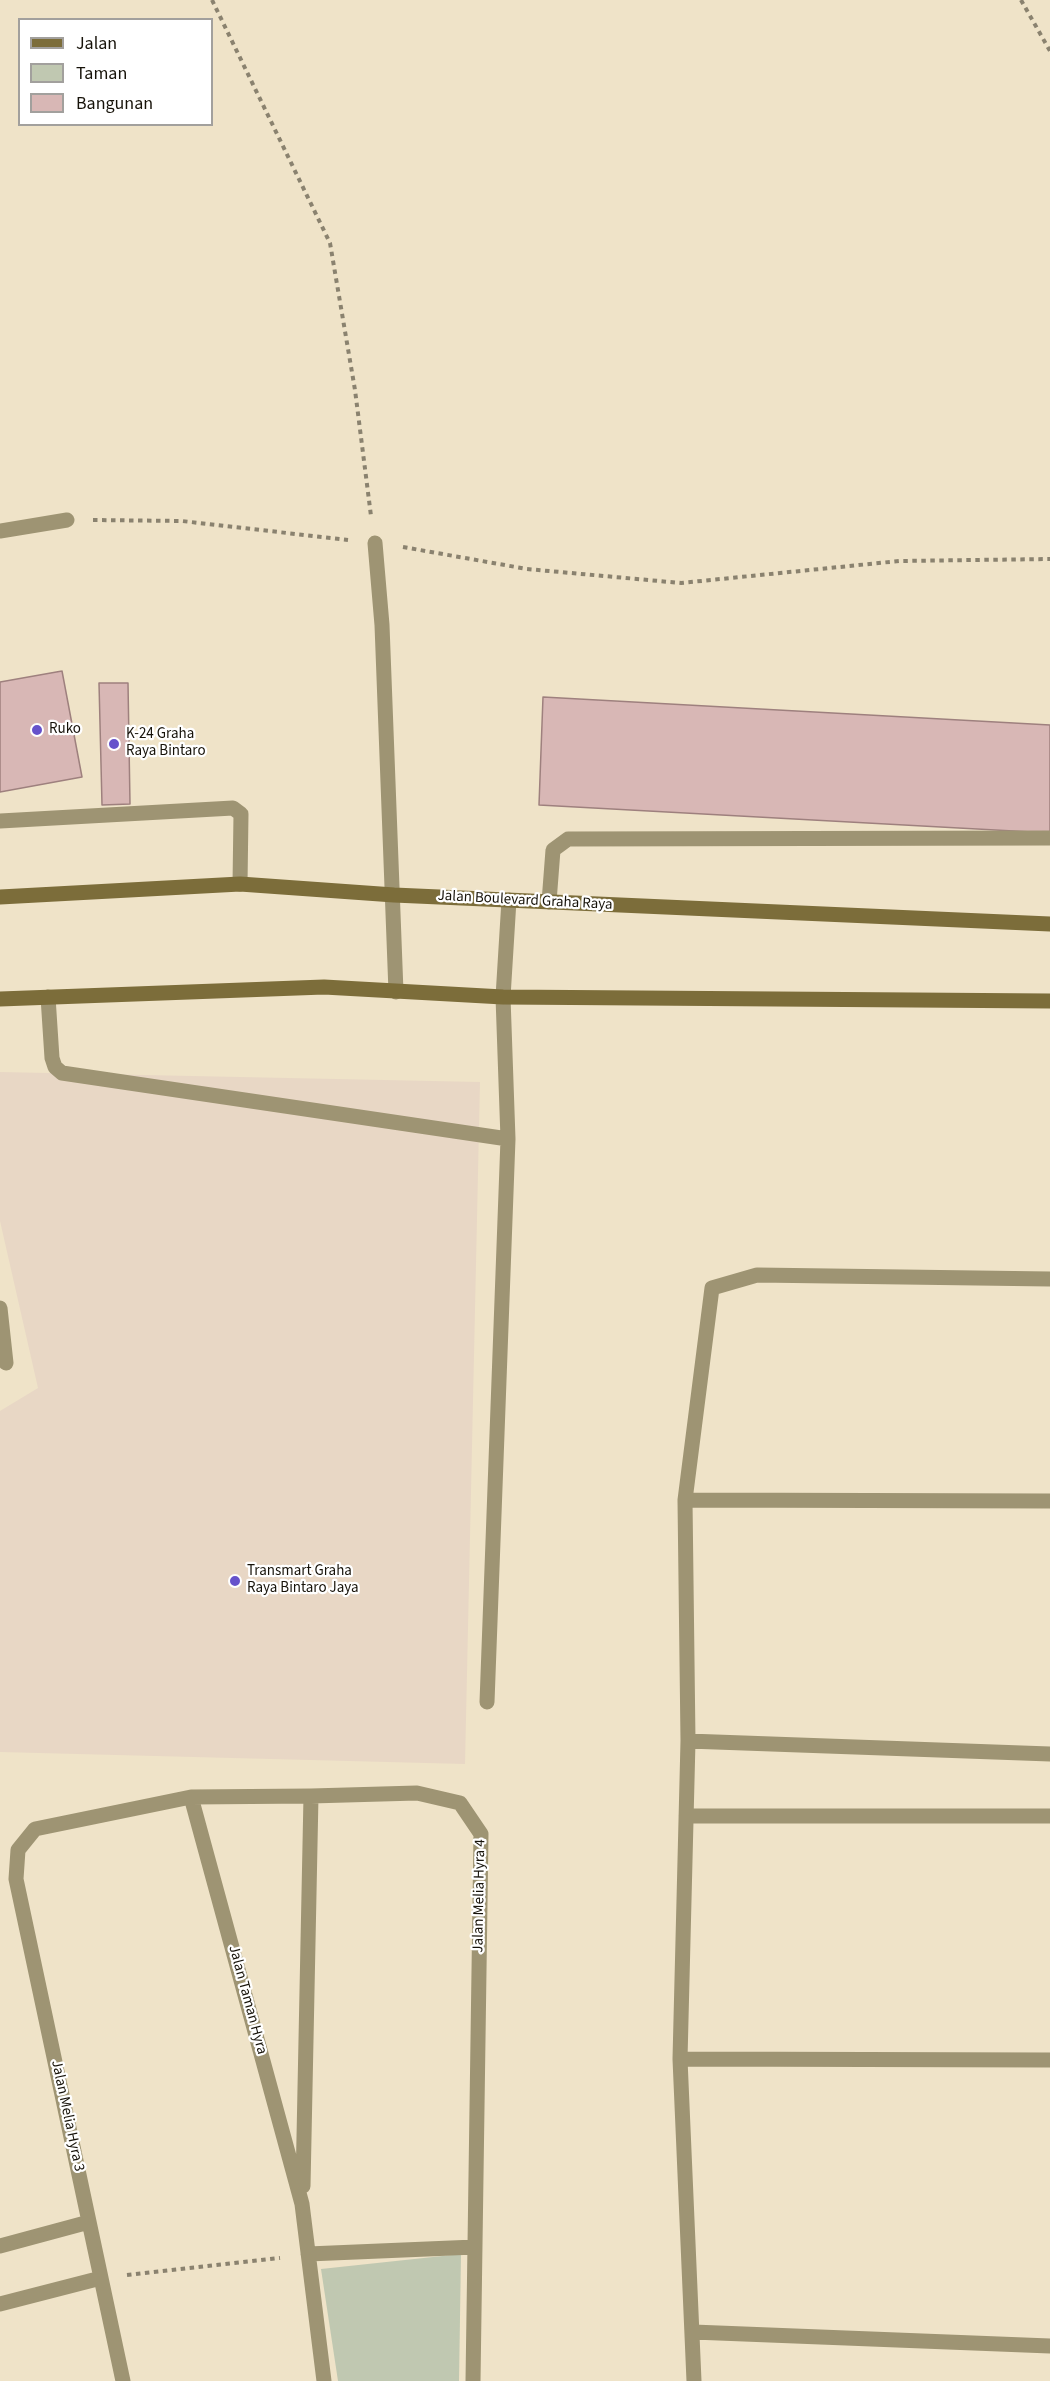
<!DOCTYPE html>
<style>
body{margin:0}
#map{position:relative;width:1050px;height:2381px;overflow:hidden;background:#efe3c8;font-family:"Source Sans 3",sans-serif}
canvas{display:block}
.legend{position:absolute;left:18px;top:18px;width:195px;height:108px;box-sizing:border-box;background:#fff;border:2px solid #a2a09d;margin:0;padding:8px 10px;list-style:none;font-size:18px;color:#161209}
.legend li{display:flex;align-items:center;gap:12px;height:30px}
.legend b{width:30px;border:2px solid #a2a09d}
</style>
<div id="map">
<canvas width="1050" height="2381"></canvas>
<ul class="legend">
<li><b style="height:8px;background:#7c6d3a"></b>Jalan</li>
<li><b style="height:16px;background:#c0c8b1"></b>Taman</li>
<li><b style="height:16px;background:#d8b7b5"></b>Bangunan</li>
</ul>
</div>
<script>
const context = document.querySelector('canvas').getContext('2d');
context.lineJoin = 'round';
function fillPath(path, color) {
  context.fillStyle = color;
  context.fill(path, 'evenodd');
}
function toPath(rows) {
  const path = new Path2D();
  for (const r of rows) {
    path.moveTo(r[0], r[1]);
    for (let i = 2; i < r.length; i += 2) path.lineTo(r[i], r[i + 1]);
  }
  return path;
}
function stroke(path, color, width, dash) {
  context.strokeStyle = color;
  context.lineWidth = width;
  context.lineCap = dash ? 'butt' : 'round';
  context.setLineDash(dash || []);
  context.stroke(path);
}
function label(font, color, halo, rows, align = 'center') {
  context.font = font + ' "Source Sans 3",sans-serif';
  context.lineWidth = 4.5;
  context.setLineDash([]);
  context.textBaseline = 'middle';
  context.strokeStyle = halo;
  context.fillStyle = color;
  for (const [text, x, y, turn = 0] of rows) {
    context.save();
    context.translate(x, y);
    context.rotate((+turn || 0) * Math.PI / 180);
    context.textAlign = isNaN(turn) ? turn : align;
    if (halo) context.strokeText(text, 0, 0);
    context.fillText(text, 0, 0);
    context.restore();
  }
}
fillPath(toPath([
 [0,1072,480,1082,465,1764,0,1752,0,1411,38,1388,0,1221]
]), '#e8d7c5');
fillPath(toPath([
 [461,2254,459,2381,338,2381,321,2269]
]), '#c0c8b1');
const building = toPath([
 [62,671,82,777,0,792,0,682,62,671],
 [99,683,128,683,130,804,102,805,99,683],
 [543,697,1050,725,1050,833,539,805,543,697]
]);
fillPath(building, '#d8b7b5');
stroke(building, '#9e807e', 1.5);
stroke(toPath([
 [212,0,330,243,355,390,371,516],
 [1021,0,1050,51],
 [93,520,182,521,348,540],
 [403,547,527,569,681,583,899,561,1050,559],
 [127,2275,280,2258]
]), '#8a826f', 4, [4.5, 4.5]);
stroke(toPath([
 [0,821,233,808,241,814,240,884],
 [549,902,553,850,568,839,1050,838],
 [48,997,52,1058,55,1067,62,1073,508,1139],
 [0,1308,6,1363],
 [487,1702,508,1139,503,997,509,900]
]), '#9e9473', 15);
stroke(toPath([
 [0,531,67,520],
 [375,543,382,625,396,992],
 [685,1500,1050,1501],
 [688,1741,1050,1754],
 [191,1797,302,2204,324,2381],
 [686,1816,1050,1816],
 [680,2059,1050,2060],
 [303,2186,311,1796],
 [0,2246,89,2222],
 [308,2254,475,2247],
 [0,2304,101,2278],
 [693,2332,1050,2346],
 [123,2381,16,1879,18,1850,35,1829,191,1797,311,1796,417,1793,460,1803,481,1834,473,2381],
 [694,2381,680,2059,688,1741,685,1500,712,1288,757,1275,1050,1279]
]), '#9e9473', 15);
stroke(toPath([
 [0,897,240,884,394,895,1050,924],
 [0,999,324,987,503,997,1050,1001]
]), '#7c6d3a', 15);
for (const [x, y, r, color] of [
 [37,730,6,"#6652cb"],
 [114,744,6,"#6652cb"],
 [235,1581,6,"#6652cb"]
]) {
  const dot = new Path2D();
  dot.arc(x, y, r, 0, 2 * Math.PI);
  context.fillStyle = color;
  context.fill(dot);
  stroke(dot, '#fff', 2);
}
label('15px', '#161209', '#fff', [
 ["Ruko",49,730],
 ["K-24 Graha",126,735],
 ["Raya Bintaro",126,752],
 ["Transmart Graha",247,1572],
 ["Raya Bintaro Jaya",247,1589]
], 'left');
label('15px', '#161209', '#fff', [
 ["Jalan Boulevard Graha Raya",525,901,3],
 ["Jalan Melia Hyra 4",480,1896,-89],
 ["Jalan Taman Hyra",247,2000,75],
 ["Jalan Melia Hyra 3",67,2116,78]
]);
</script>
